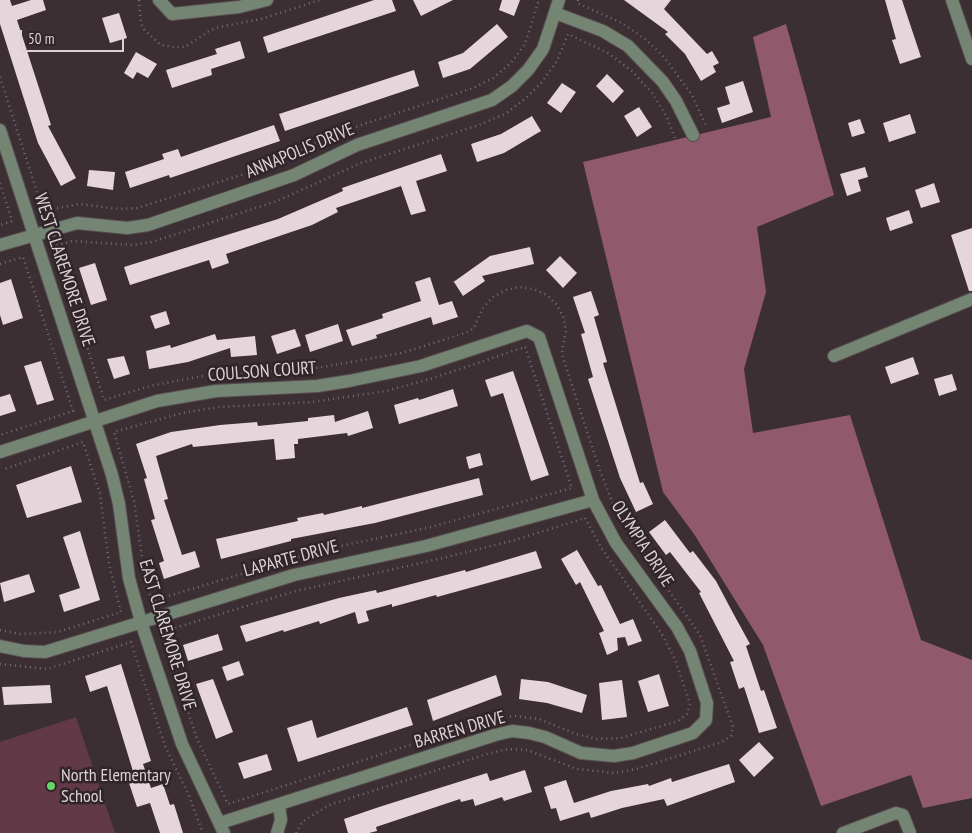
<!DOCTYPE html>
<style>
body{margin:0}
#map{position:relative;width:972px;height:833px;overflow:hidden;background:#3b2f33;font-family:"PT Sans Narrow",sans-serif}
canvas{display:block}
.scale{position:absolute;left:20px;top:30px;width:104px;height:22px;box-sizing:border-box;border:2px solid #dbd3d5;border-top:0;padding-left:6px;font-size:15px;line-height:18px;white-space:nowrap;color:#dbd3d5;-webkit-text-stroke:4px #312529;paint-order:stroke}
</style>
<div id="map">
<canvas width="972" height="833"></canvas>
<div class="scale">50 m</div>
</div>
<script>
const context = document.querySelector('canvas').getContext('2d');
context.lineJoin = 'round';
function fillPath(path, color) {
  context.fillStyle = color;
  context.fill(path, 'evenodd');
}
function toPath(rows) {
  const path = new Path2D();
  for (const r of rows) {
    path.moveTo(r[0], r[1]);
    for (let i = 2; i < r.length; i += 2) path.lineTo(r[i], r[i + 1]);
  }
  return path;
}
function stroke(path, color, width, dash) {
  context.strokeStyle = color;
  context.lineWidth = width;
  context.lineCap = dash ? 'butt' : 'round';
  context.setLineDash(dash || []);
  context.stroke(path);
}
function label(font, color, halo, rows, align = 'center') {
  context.font = font + ' "PT Sans Narrow",sans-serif';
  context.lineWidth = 5;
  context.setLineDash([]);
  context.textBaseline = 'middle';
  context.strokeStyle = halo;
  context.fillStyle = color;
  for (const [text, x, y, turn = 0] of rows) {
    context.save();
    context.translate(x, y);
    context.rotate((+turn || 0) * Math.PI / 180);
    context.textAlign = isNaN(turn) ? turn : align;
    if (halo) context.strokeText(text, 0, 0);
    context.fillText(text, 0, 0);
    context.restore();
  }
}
fillPath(toPath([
 [76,717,115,833,0,833,0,742]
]), '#623947');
fillPath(toPath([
 [786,24,834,195,757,227,766,292,744,369,753,433,850,415,921,640,972,660,972,798,923,808,911,775,821,806,763,645,694,534,663,492,583,162,771,117,753,37]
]), '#90596c');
fillPath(toPath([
 [0,0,10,0,12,6,31,0,43,0,46,10,17,20,51,125,48,126,76,178,61,186,38,143,0,24],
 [374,0,392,0,396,11,268,53,263,37],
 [413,0,453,0,421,16],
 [502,0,520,0,514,16,499,10],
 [624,0,671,0,664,9,707,54,712,51,719,63,713,66,716,72,701,81,685,54,665,34,668,32],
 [885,0,902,0,921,57,900,64,892,40,896,39],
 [119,13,127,38,110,43,102,18],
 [497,24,508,37,470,69,443,78,438,62,463,53],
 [240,41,245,58,211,69,212,75,172,88,166,70,217,54,215,49],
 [136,52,157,64,148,78,137,72,133,79,124,73],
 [414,70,419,86,285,131,279,114],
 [607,74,624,91,613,103,596,86],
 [743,81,753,112,722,123,717,108,730,104,725,87],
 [562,83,576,92,561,113,547,103],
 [639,107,652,127,637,137,624,116],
 [910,114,916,133,889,142,883,123],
 [532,116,541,131,504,153,477,162,471,144,501,134],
 [860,119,865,133,852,137,848,123],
 [274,125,280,141,170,178,169,175,130,188,125,172,164,159,162,154,178,149,181,157],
 [441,154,447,171,416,181,426,211,411,215,401,186,336,208,338,212,312,225,226,254,229,263,212,269,209,260,130,285,124,267,278,219,343,191,342,188],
 [865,167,868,177,858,180,861,191,847,196,840,174],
 [89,170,115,172,113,190,87,186],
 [934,183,940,202,921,208,915,190],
 [909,210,913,223,890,231,886,218],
 [972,228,972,291,969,291,951,235],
 [530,247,534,264,482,276,485,281,463,296,454,282,452,283,490,256],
 [560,256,577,273,563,288,546,270],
 [95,263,107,300,91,305,79,268],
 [430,277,439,305,452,301,458,317,433,325,431,317,376,335,377,338,352,346,346,330,383,318,382,314,421,301,415,282],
 [11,279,23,318,3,325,0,315,0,283],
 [591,291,599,315,594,317,607,362,603,363,640,483,643,482,653,504,636,512,620,478,588,379,593,377,581,334,585,333,573,297],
 [166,311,170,324,155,329,150,316],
 [338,324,343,341,310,352,305,335],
 [295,329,301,346,277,354,271,336],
 [215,334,217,340,255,336,257,355,231,357,230,348,188,362,149,369,146,351,170,345,171,348],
 [124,356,130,374,114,379,107,359],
 [913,357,919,374,891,384,885,367],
 [41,361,54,400,37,405,24,366],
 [513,371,549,475,531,481,503,393,491,397,485,380],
 [952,374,957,390,939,396,934,379],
 [453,389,458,406,399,424,394,405,418,398,419,400],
 [10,394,16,411,0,416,0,397],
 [368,411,373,428,348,436,347,433,298,439,298,444,294,444,295,458,276,460,274,439,193,447,192,444,156,456,168,499,164,500,182,555,195,551,200,567,164,579,159,563,164,561,151,520,155,519,144,479,147,478,136,444,171,432,220,425,257,422,258,426,308,421,308,418,334,415,335,422],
 [480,453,483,465,469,469,466,457],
 [71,466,82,502,27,518,16,485],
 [479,478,483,495,375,523,291,539,291,541,221,559,216,539,298,521,297,518,323,513,324,515,362,506,362,508],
 [665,520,690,553,693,551,716,581,733,613,750,644,746,646,761,691,764,690,777,728,759,733,744,687,739,689,730,662,734,661,699,593,701,592,670,552,666,555,649,532],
 [80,531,100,600,64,612,59,595,80,588,63,537],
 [577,550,598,586,601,585,620,624,633,619,642,641,628,646,625,637,617,638,618,650,607,655,599,633,604,631,580,582,576,585,561,559],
 [536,551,542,568,437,597,436,595,392,607,392,604,366,611,369,621,358,624,355,612,320,624,319,621,284,632,283,630,246,642,240,626,339,598,376,590,377,593,465,570,466,572],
 [29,574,35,592,4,602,0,583],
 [218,634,223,650,188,661,183,645],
 [239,661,244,675,227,681,222,667],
 [121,664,151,761,143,764,151,788,163,784,170,805,174,804,183,833,160,833,150,803,137,807,128,780,135,778,107,686,90,692,85,676],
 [659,674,669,706,648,712,638,681],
 [496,675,502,695,433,721,427,700],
 [213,679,233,732,216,739,196,684],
 [521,679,548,682,587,695,582,713,547,703,519,699],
 [622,680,627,717,602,720,599,683],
 [50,685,52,703,4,705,2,687],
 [407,707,413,725,298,762,287,728,312,720,317,738],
 [759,742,774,758,754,777,739,760],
 [267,754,272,770,244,779,238,763],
 [729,764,735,782,667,806,664,799,622,808,591,818,589,812,560,821,556,808,551,809,544,787,566,780,574,803,611,791,648,784,649,786,671,778,672,782],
 [525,770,532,792,504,801,502,797,475,806,473,799,461,802,460,799,376,827,377,831,369,833,348,833,344,819,379,807,487,773,490,781]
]), '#e6d6db');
const minor = toPath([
 [159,0,172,14,239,7,267,0],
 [952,0,972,59],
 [555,13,603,31,628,46,663,82,676,101,693,135],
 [0,130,112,475,119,504,129,578,141,622,182,744,224,833],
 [0,245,77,223,127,228,148,225,294,175,357,145,492,100,512,86,528,70,543,49,559,0],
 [834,356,972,299],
 [0,452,157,401,216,391,317,386,349,381,421,366,527,331,539,337,593,500,616,543,677,627,690,651,707,703,706,720,693,733,633,753,614,756,581,753,545,737,529,733,512,731,495,735,220,823],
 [0,646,24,651,45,652,294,575,426,546,593,500],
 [277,833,281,820,279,805],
 [843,833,896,813,903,815,910,833]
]);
stroke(minor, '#584d50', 14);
stroke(toPath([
 [139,0,141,23,145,31,161,45,173,47,185,47,209,31,219,27,261,19,320,0],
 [578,0,577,3,622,23,645,39,664,57,692,95,706,126],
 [0,77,43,211,79,204,119,209,137,208,263,168,340,132,473,88,493,78,511,63,525,44,539,0],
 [0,183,12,221,0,225],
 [0,264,23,257,73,411,0,435],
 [525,347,572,488,427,528,321,550,152,601,145,578,134,501,114,432,182,413,219,407,312,402,386,391,430,379,525,347],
 [585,518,602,549,660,631,675,659,690,704,687,714,678,721,621,738,597,739,576,734,539,719,514,716,487,720,228,804,197,739,162,632,292,592,443,558,515,540,585,518],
 [0,630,19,634,58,632,121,612,109,564,100,494,83,442,2,470],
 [0,664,47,669,131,642,165,746,189,796,203,833],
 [296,833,302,822,329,805,487,754,508,749,527,750,577,769,614,773,636,769,722,742,731,736,733,727,700,635,632,538,613,504,599,468,563,358,562,350,566,331,563,316,556,304,547,295,533,289,519,287,506,290,493,297,482,309,474,328,468,332,402,353,311,369,213,374,150,386,104,400,55,246,72,241,132,245,152,242,277,201,361,163,479,125,505,114,525,99,542,82,557,61,568,34,608,53,632,71,652,93,667,117,675,139]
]), '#786d70', 2.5, [1, 4]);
stroke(minor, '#748673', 12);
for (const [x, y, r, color] of [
 [51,786,5,"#66d466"]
]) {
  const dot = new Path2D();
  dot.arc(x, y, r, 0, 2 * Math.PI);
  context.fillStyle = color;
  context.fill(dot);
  stroke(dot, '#312529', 2);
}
label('18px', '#dbd3d5', '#312529', [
 ["ANNAPOLIS DRIVE",300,151,-23],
 ["WEST CLAREMORE DRIVE",64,270,72],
 ["COULSON COURT",262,372,-4],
 ["OLYMPIA DRIVE",642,544,57],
 ["LAPARTE DRIVE",291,559,-15],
 ["EAST CLAREMORE DRIVE",167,635,73],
 ["BARREN DRIVE",460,730,-16]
]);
label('18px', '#dbd3d5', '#312529', [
 ["North Elementary",61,776],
 ["School",61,797]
], 'left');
</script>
